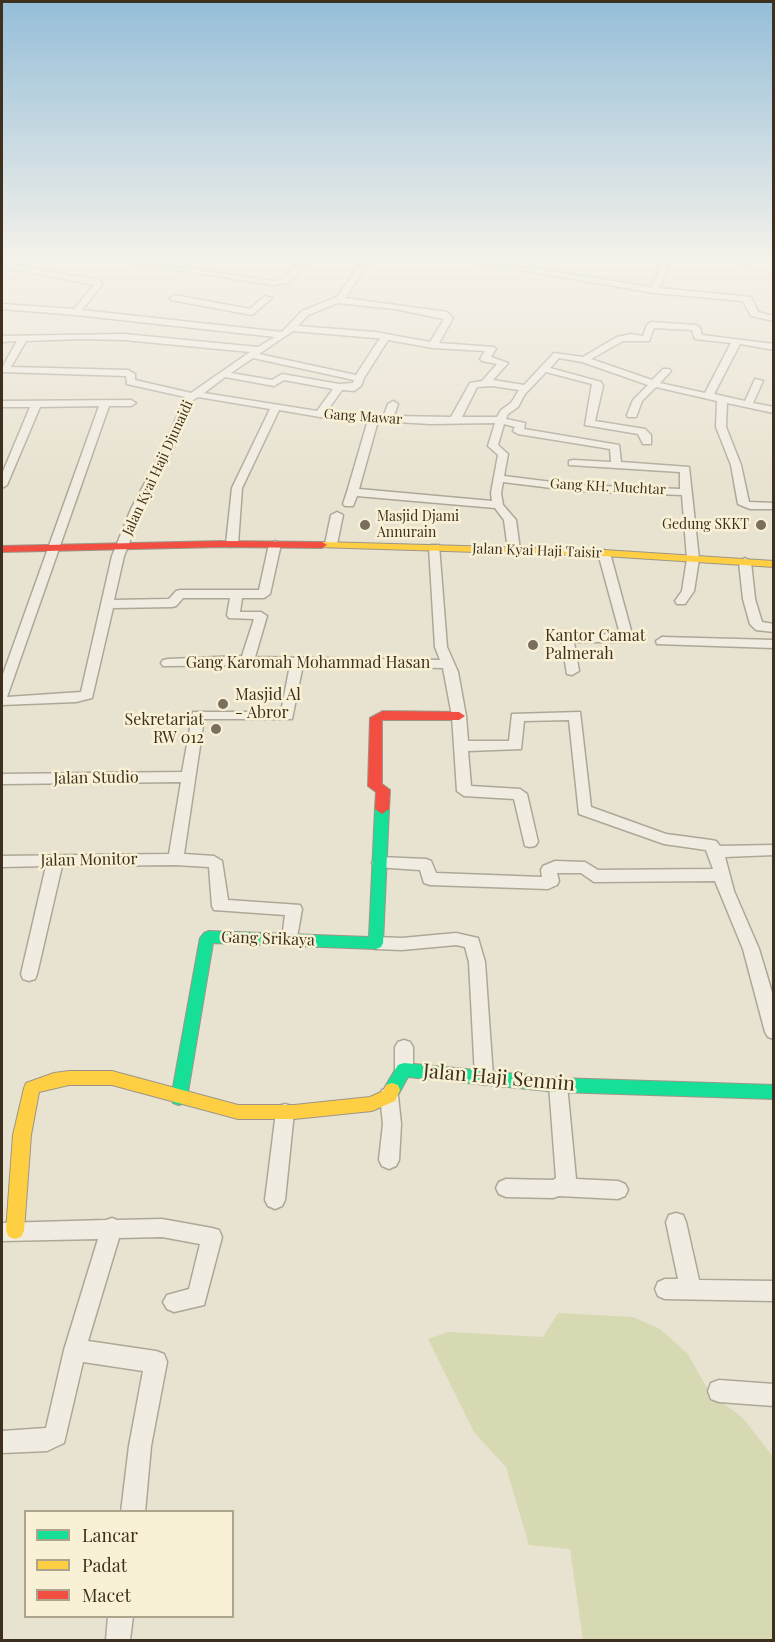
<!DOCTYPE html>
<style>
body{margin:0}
#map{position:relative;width:775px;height:1642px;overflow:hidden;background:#e8e2d0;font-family:"Playfair Display",serif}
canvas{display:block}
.frame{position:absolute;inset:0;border:3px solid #3e301e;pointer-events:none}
.legend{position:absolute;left:24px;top:1510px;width:210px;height:108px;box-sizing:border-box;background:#f9f1d6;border:2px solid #aea48c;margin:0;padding:8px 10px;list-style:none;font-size:18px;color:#3e301e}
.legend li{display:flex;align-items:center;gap:12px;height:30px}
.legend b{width:30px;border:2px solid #aea48c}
</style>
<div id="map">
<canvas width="775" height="1642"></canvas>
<div class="frame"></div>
<ul class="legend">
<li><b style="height:8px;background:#16e098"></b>Lancar</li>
<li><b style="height:8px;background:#ffcf43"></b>Padat</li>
<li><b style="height:8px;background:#f24e42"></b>Macet</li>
</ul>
</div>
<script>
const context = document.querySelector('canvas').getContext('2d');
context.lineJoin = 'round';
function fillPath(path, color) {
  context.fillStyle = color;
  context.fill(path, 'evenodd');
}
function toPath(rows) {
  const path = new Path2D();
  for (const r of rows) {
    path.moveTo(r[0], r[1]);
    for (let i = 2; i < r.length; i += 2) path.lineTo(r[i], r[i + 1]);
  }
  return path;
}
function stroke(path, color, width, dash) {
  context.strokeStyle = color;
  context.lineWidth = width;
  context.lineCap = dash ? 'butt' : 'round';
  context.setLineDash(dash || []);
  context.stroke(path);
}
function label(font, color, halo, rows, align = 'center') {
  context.font = font + ' "Playfair Display",serif';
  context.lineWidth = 5;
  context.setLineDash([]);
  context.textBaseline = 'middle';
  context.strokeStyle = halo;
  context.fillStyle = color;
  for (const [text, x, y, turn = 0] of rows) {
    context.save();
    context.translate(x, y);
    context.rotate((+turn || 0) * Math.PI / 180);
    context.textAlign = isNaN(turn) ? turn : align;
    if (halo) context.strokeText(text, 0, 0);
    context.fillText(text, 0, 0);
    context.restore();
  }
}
fillPath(toPath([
 [558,1313,633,1317,660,1329,687,1353,710,1393,743,1418,773,1457,773,1640,583,1640,570,1549,529,1545,506,1467,474,1432,428,1339,448,1332,543,1337]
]), '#d6d9b1');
const street = toPath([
 [120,261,141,261,273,281,282,279,302,261,311,261,288,283,273,285,120,261],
 [362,261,370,261,345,298,447,312,453,318,439,343,494,347,496,349,491,357,508,363,493,380,524,385,554,353,583,357,617,337,631,334,643,336,647,325,651,322,696,325,700,328,702,335,774,344,774,350,740,344,714,394,745,401,755,379,763,381,753,403,774,407,774,413,727,403,726,427,741,465,749,502,774,503,774,509,750,509,738,504,731,465,716,427,717,401,656,387,642,401,636,417,628,417,627,415,633,400,648,385,582,362,559,358,550,368,601,382,603,386,595,421,645,429,651,435,651,444,643,444,638,434,585,425,592,384,546,372,525,394,518,407,508,414,506,419,525,423,524,429,619,445,621,462,689,467,699,559,694,591,685,604,677,604,675,601,682,591,687,559,682,495,576,491,503,482,501,493,503,505,516,520,520,550,514,553,508,550,504,520,495,508,357,496,353,506,345,506,343,504,347,492,368,420,320,417,279,410,242,488,238,544,232,547,226,544,232,488,270,409,198,397,193,400,174,447,143,509,124,556,114,600,169,599,176,591,180,590,259,590,269,544,275,541,281,544,270,594,264,598,242,598,240,612,261,612,267,616,255,657,440,660,435,647,429,547,431,545,439,545,447,647,458,672,466,716,468,741,509,741,512,714,580,712,591,807,666,834,711,840,716,841,720,846,774,845,774,855,725,857,734,891,759,949,774,999,774,1039,768,1037,765,1032,743,949,715,881,594,882,581,873,557,873,559,881,557,885,548,889,430,885,424,883,420,870,375,867,372,863,375,859,380,857,426,859,431,861,436,873,542,877,541,870,543,866,555,861,585,862,598,870,713,869,706,850,664,844,579,814,569,720,524,721,521,749,468,751,471,786,520,789,527,794,538,842,535,846,530,847,525,846,514,799,464,796,457,791,452,716,443,668,303,665,292,719,204,719,184,854,214,856,222,861,228,900,300,905,302,909,296,943,290,945,284,943,282,939,285,915,214,910,212,906,209,867,176,865,62,866,37,974,35,979,29,981,23,979,21,974,46,866,2,867,2,856,169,854,181,782,2,784,2,774,182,772,193,712,281,712,290,665,163,666,161,663,163,660,168,659,242,656,254,619,229,618,227,615,230,598,183,598,176,606,172,607,113,608,92,698,76,702,2,705,2,677,99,406,40,407,7,485,2,488,2,474,30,407,2,407,2,401,131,400,136,403,131,406,109,406,7,697,81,692,112,556,131,509,164,447,185,397,127,384,126,376,2,372,2,368,17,341,2,342,2,336,124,334,258,347,275,337,76,315,2,309,2,304,74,309,94,285,2,267,2,263,100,280,102,285,82,310,282,332,302,311,337,297,362,261],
 [338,303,395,309,444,319,430,342,375,332,298,326,308,315,338,303],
 [654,328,692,330,695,339,731,343,705,393,660,383,671,371,669,369,663,369,652,380,591,359,623,341,649,341,654,328],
 [293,331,375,338,380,338,356,375,259,354,293,331],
 [81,339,124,340,250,352,191,393,135,380,135,374,128,370,11,367,26,341,81,339],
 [388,340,433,348,485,351,480,359,482,361,497,364,482,381,470,383,451,417,394,416,398,404,393,401,388,404,384,415,327,411,342,390,354,391,361,386,364,378,388,340],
 [253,358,354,380,353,383,339,384,282,374,272,380,231,373,253,358],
 [225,377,274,386,284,380,333,389,317,411,204,393,225,377],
 [492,386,519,390,511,403,501,410,497,417,462,417,477,387,492,386],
 [378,421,431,424,495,423,488,446,498,455,491,493,492,501,359,489,378,421],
 [504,424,515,427,513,431,518,434,610,449,611,462,573,460,569,461,569,465,680,472,680,489,576,485,504,476,508,454,498,445,504,424],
 [468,261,488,261,651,287,658,274,660,261,668,261,666,274,659,288,751,297,758,312,774,316,774,321,751,316,743,301,654,293,468,261],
 [744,261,753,261,746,266,742,264,744,261],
 [174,295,250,309,265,296,272,298,252,315,171,300,170,298,174,295],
 [337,512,343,515,337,544,331,547,325,544,331,515,337,512],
 [604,550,610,553,633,638,627,642,574,642,579,671,572,675,567,674,561,638,563,635,620,634,598,553,604,550],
 [745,558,751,562,755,599,762,622,774,624,774,632,756,630,750,624,743,599,739,562,745,558],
 [662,637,774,640,774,648,657,644,656,641,662,637],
 [456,933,478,938,485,962,493,1077,490,1082,484,1085,478,1082,475,1077,469,962,465,947,456,945,402,950,376,949,370,947,368,943,370,939,376,937,402,938,456,933],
 [404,1040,410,1042,413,1047,413,1070,410,1075,404,1078,398,1075,395,1070,395,1047,398,1042,404,1040],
 [558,1077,564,1080,567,1085,576,1179,618,1181,625,1184,628,1190,625,1196,618,1199,559,1196,553,1198,506,1197,499,1194,496,1188,499,1182,506,1179,553,1180,556,1178,549,1085,552,1080,558,1077],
 [389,1088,396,1090,398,1096,401,1124,399,1160,396,1166,389,1169,382,1166,379,1160,383,1124,380,1096,382,1090,389,1088],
 [285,1104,292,1106,294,1112,285,1200,282,1206,275,1209,268,1206,265,1200,276,1112,278,1106,285,1104],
 [676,1213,683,1215,686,1222,699,1280,774,1281,774,1301,665,1299,658,1296,655,1289,658,1282,665,1279,678,1279,666,1222,669,1215,676,1213],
 [112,1218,117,1220,162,1219,212,1228,219,1230,222,1237,204,1305,174,1312,167,1309,163,1302,167,1295,189,1289,200,1244,162,1237,119,1238,88,1341,156,1351,164,1354,167,1362,151,1446,145,1512,121,1512,129,1446,143,1371,83,1362,64,1443,47,1451,2,1453,2,1431,46,1428,64,1350,98,1239,2,1241,2,1223,106,1220,112,1218],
 [719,1380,774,1384,774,1406,719,1402,711,1399,708,1391,711,1383,719,1380],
 [108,1616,133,1616,130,1640,106,1640,108,1616]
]);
const fast = toPath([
 [382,804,389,809,383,943,381,947,376,949,213,943,187,1098,185,1103,179,1105,173,1103,171,1098,200,938,204,933,209,931,369,937,375,809,382,804],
 [404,1063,558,1078,774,1085,774,1099,558,1092,408,1077,398,1095,392,1097,386,1095,384,1090,386,1085,398,1065,404,1063]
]);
const slow = toPath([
 [322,542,604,550,774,561,774,567,604,556,318,547,317,545,322,542],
 [69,1071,112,1071,238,1105,294,1105,370,1097,383,1091,386,1085,392,1083,398,1085,400,1090,395,1101,372,1111,294,1119,238,1119,112,1085,69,1085,39,1092,31,1135,24,1231,21,1237,15,1239,9,1237,6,1231,13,1135,24,1088,26,1083,54,1073,69,1071]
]);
const jam = toPath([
 [222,541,322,542,327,545,322,548,222,547,2,552,2,546,222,541],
 [383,711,459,712,465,716,459,720,382,720,382,784,390,790,389,809,382,814,375,809,376,792,368,786,370,718,383,711]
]);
stroke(street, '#ada798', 3);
stroke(fast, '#9d9688', 2);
stroke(slow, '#9d9688', 2);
stroke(jam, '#9d9688', 2);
fillPath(street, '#f0ece2');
fillPath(fast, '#16e098');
fillPath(slow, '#ffcf43');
fillPath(jam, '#f24e42');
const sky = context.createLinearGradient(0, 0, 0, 491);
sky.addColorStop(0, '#95bed9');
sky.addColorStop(0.53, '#f5f2ea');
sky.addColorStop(1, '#f5f2ea00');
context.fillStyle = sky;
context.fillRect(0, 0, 775, 491);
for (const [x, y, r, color] of [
 [365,525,6,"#7a6e5c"],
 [761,525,6,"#7a6e5c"],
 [533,645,6,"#7a6e5c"],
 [223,704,6,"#7a6e5c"],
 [216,729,6,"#7a6e5c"]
]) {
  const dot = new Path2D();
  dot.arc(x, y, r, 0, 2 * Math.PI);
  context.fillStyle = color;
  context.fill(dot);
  stroke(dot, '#f9f1d6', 2);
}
label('14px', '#3e301e', '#f9f1d6', [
 ["Gang Mawar",363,417,4],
 ["Jalan Kyai Haji Djunaidi",158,468,-65],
 ["Gang KH. Muchtar",608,487,3],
 ["Jalan Kyai Haji Taisir",537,551,2]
]);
label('14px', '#3e301e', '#f9f1d6', [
 ["Masjid Djami",377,517],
 ["Annurain",377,533],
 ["Gedung SKKT",749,525,"right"]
], 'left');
label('16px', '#3e301e', '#f9f1d6', [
 ["Kantor Camat",545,636],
 ["Palmerah",545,654],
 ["Masjid Al",235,695],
 ["- Abror",235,713],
 ["Sekretariat",204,720,"right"],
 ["RW 012",204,738,"right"]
], 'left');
label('16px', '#3e301e', '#f9f1d6', [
 ["Gang Karomah Mohammad Hasan",308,663],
 ["Jalan Studio",96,778,-1],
 ["Jalan Monitor",89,860,-1],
 ["Gang Srikaya",268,939,2]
]);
label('20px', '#3e301e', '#f9f1d6', [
 ["Jalan Haji Sennin",499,1078,5]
]);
</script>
